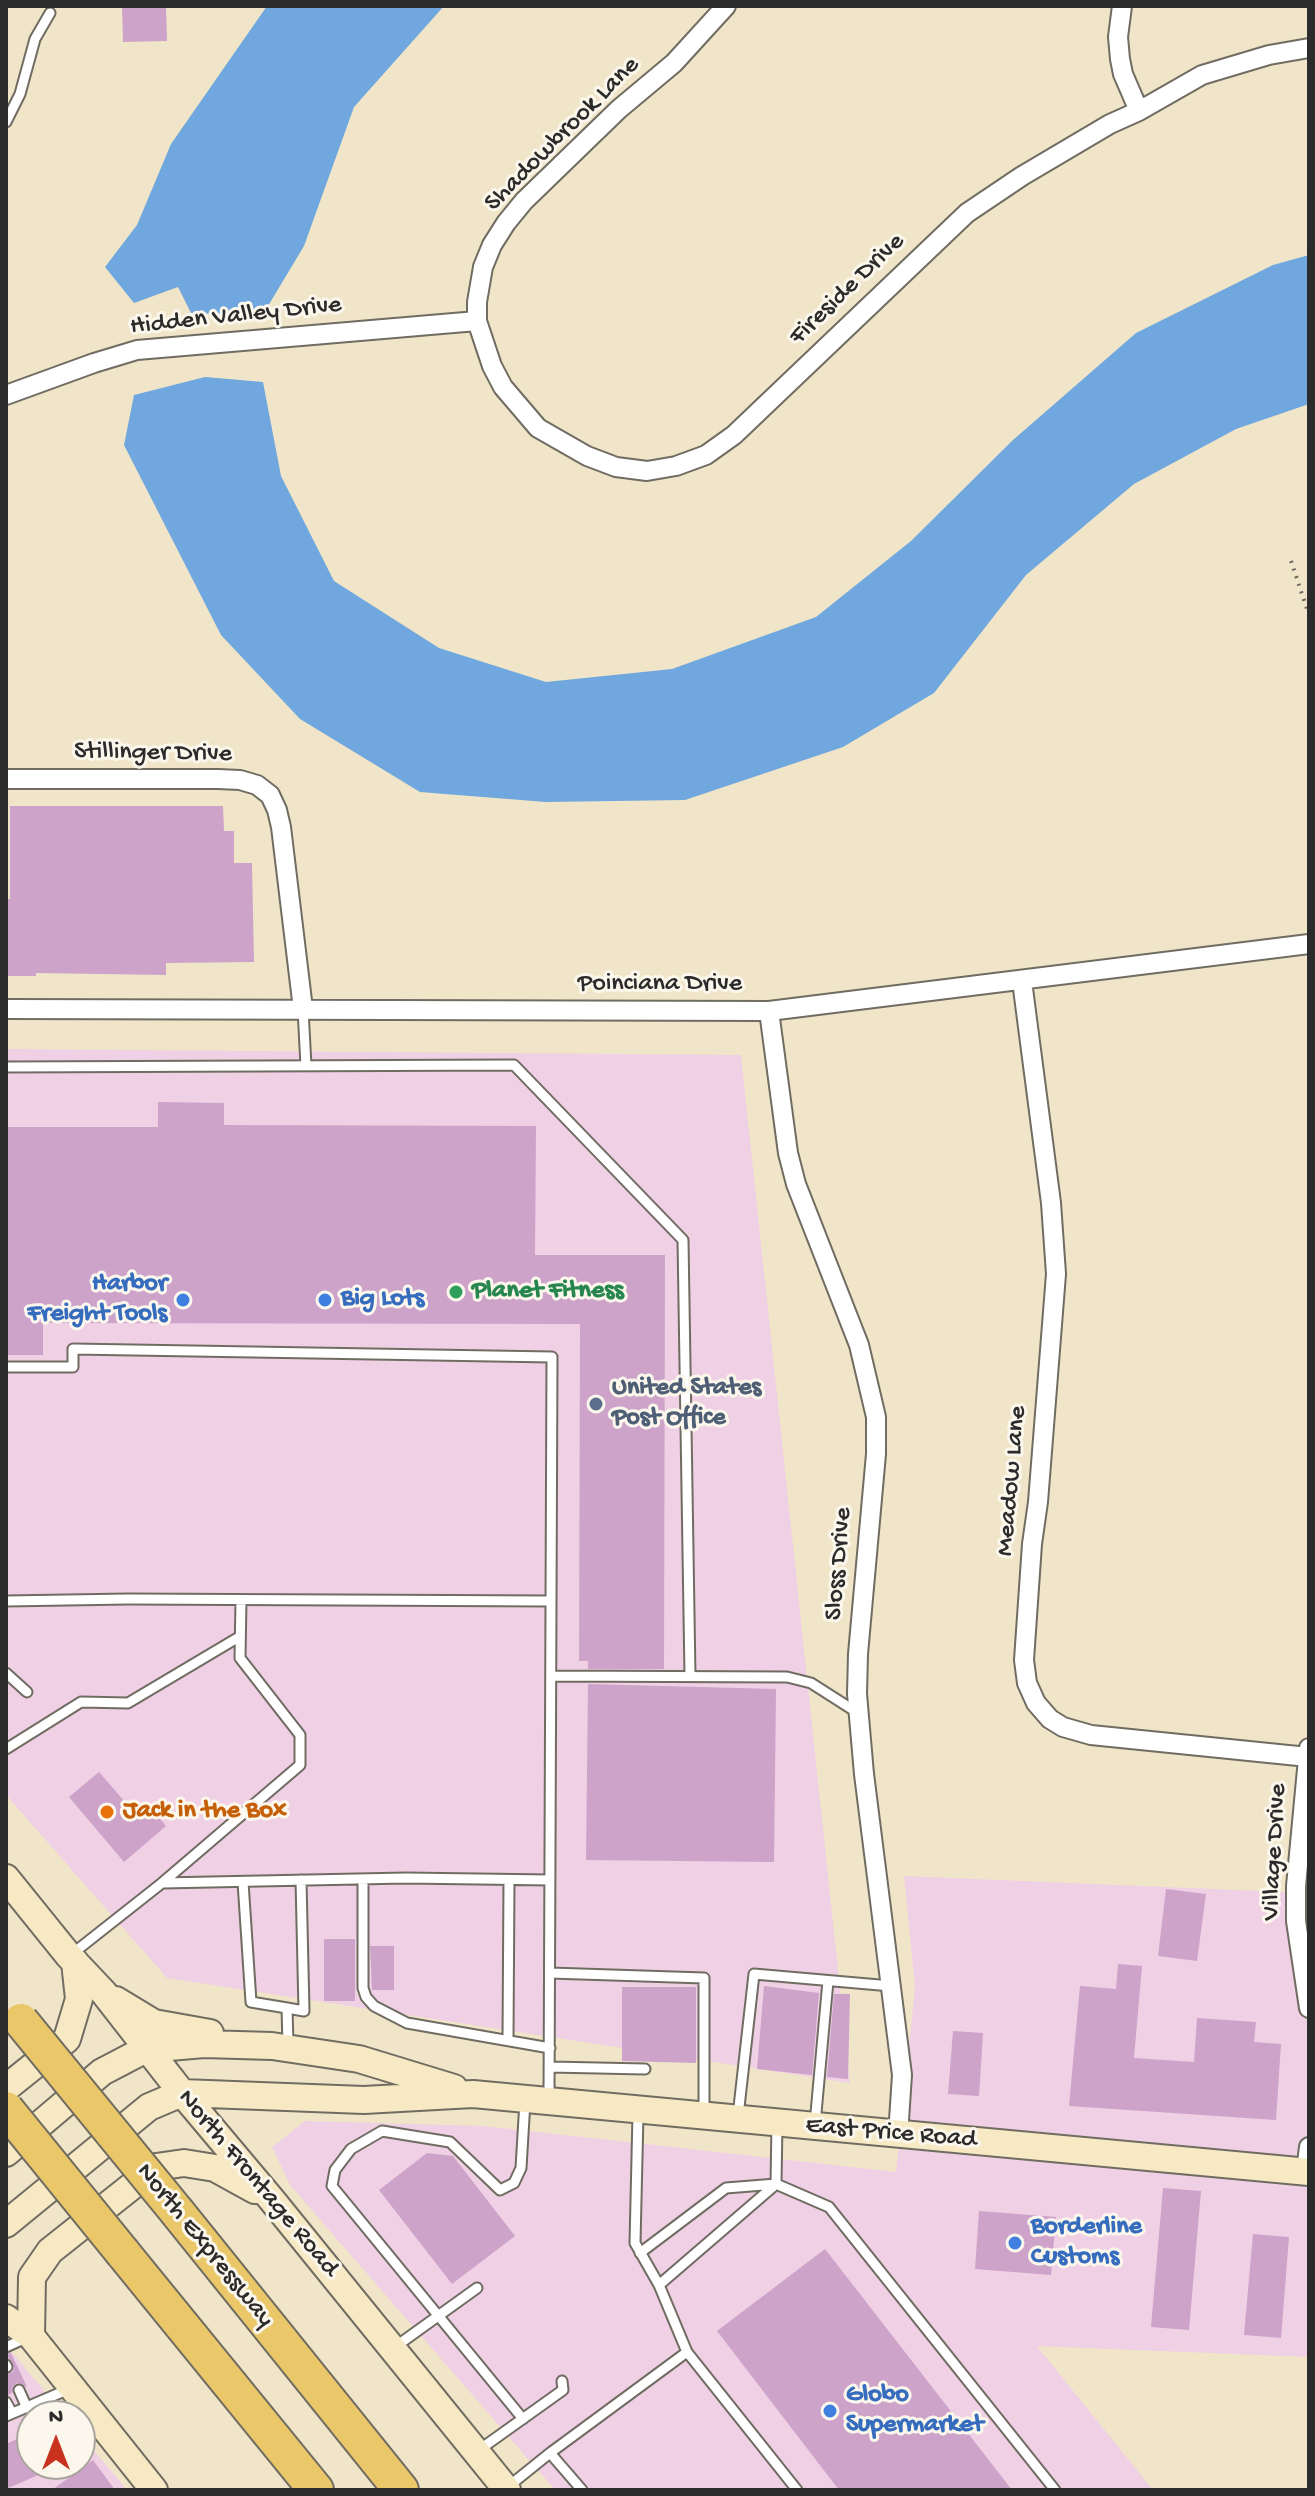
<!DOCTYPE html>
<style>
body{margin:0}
#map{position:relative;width:1315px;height:2496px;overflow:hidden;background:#f0e5c8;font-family:"Gochi Hand",sans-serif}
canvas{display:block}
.frame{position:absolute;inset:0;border:8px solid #2b2b2b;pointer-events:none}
.north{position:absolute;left:16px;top:2400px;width:80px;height:80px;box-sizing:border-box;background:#fbf7ec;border:2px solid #a8a59f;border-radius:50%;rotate:0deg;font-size:22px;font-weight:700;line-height:32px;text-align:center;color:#2b2b2b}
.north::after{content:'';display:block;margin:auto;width:28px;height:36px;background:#c8321e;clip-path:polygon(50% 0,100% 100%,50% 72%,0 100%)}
</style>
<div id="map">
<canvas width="1315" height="2496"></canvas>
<div class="frame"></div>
<div class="north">N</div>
</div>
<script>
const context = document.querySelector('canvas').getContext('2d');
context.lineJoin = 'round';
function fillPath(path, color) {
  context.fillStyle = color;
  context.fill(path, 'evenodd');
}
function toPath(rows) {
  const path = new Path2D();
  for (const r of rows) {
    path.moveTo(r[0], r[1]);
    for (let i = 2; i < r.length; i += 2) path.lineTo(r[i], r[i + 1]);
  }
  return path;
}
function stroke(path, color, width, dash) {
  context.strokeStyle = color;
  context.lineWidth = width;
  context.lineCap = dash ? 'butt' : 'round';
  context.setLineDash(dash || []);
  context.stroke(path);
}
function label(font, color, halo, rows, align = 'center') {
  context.font = font + ' "Gochi Hand",sans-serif';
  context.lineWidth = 6;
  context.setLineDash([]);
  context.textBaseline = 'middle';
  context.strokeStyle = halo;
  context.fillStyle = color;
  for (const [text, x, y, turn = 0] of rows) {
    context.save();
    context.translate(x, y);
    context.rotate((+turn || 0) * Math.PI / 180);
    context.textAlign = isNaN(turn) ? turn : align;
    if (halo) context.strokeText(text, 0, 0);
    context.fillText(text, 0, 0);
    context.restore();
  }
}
fillPath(toPath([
 [6,1049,741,1055,850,2083,167,1978,6,1795],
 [904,1876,1309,1893,1309,2357,1037,2346,1153,2490,555,2490,290,2185,272,2147,305,2121,484,2126,896,2172,915,1987],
 [6,2345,65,2416,32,2416,32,2464,80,2464,80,2434,127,2490,6,2490]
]), '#f0d0e4');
fillPath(toPath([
 [267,6,444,6,354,107,304,246,262,316,191,313,178,287,134,303,105,267,137,225,171,144],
 [1309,255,1309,404,1236,429,1134,484,1026,575,934,693,843,747,685,800,546,802,420,792,300,719,221,635,124,445,134,395,205,377,263,382,281,476,334,581,439,648,546,682,672,669,816,617,911,541,1013,440,1136,333,1273,265]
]), '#6fa7de');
fillPath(toPath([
 [122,6,166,6,167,41,123,42],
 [10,806,223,806,224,831,234,831,234,863,252,863,254,962,166,963,166,975,36,973,36,976,6,976,6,899,10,899],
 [158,1102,224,1103,224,1125,536,1126,535,1255,665,1255,664,1669,588,1669,588,1661,579,1661,580,1324,43,1323,43,1355,6,1355,6,1127,158,1127],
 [588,1684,776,1689,774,1862,586,1860],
 [99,1772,138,1817,150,1807,166,1826,124,1862,69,1797],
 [1166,1889,1206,1894,1197,1961,1158,1956],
 [324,1939,355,1939,355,2001,324,2001],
 [370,1946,394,1946,394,1990,372,1990],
 [1118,1964,1142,1966,1134,2058,1194,2062,1197,2018,1256,2022,1254,2042,1281,2044,1276,2120,1069,2106,1080,1986,1116,1989],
 [764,1986,819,1993,812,2075,757,2069],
 [622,1987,696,1987,696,2063,622,2061],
 [834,1994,850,1994,848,2079,827,2077],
 [953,2031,983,2033,979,2096,948,2094],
 [427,2153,453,2156,515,2236,452,2284,379,2190],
 [1163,2188,1201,2191,1189,2330,1151,2327],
 [979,2211,1056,2217,1051,2275,975,2269],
 [1253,2234,1289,2237,1281,2338,1244,2335],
 [825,2249,1012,2490,839,2490,717,2331],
 [11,2353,27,2387,17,2383,13,2386,12,2393,8,2395,6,2395,6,2374,13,2372,14,2367,6,2354],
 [28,2434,32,2445,32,2464,64,2464,6,2489,6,2444],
 [93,2460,115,2490,52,2490]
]), '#cda3ca');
const lane = toPath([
 [6,122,20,94,35,39,50,13],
 [303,1009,306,1066],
 [6,1067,514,1065,683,1240,690,1676],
 [6,1367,73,1367,73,1349,552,1357,549,2098],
 [6,1601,128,1599,551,1601],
 [6,1673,27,1692],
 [551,1676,787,1677,811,1683,858,1713],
 [6,1749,81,1702,128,1703,239,1637],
 [363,1879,363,1988,366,1997,374,2006,407,2023,550,2048],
 [243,1882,251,2002,287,2008,288,2045],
 [162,1883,300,1765,300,1735,240,1658,241,1600],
 [72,1954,162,1883,406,1878,550,1880],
 [550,1973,704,1978,704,2112],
 [287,2008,304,2011,301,1880],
 [508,2039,509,1880],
 [550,2067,645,2069],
 [638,2114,635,2243,659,2285,687,2352,797,2490],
 [738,2116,754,1974,891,1986],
 [777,2123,776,2184,829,2207,1055,2490],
 [815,2124,828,1981],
 [640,2253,726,2188,776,2184],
 [659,2285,775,2185],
 [6,2347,28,2337],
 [395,2347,477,2288],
 [6,2365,7,2367],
 [19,2390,27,2408],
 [6,2402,12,2413],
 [6,2416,69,2389],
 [523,2419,332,2186,335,2170,351,2149,382,2131,450,2142,500,2190,514,2183,521,2168,525,2101],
 [479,2450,563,2390,562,2381],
 [509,2486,550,2453],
 [582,2490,550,2453,687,2352]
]);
const street = toPath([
 [726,6,674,63,619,109,524,201,506,223,492,245,483,267,477,302,477,321,492,366,503,387,538,428,587,456,616,467,647,471,676,466,706,455,734,435,967,213,1022,176,1110,124,1139,111,1202,75,1269,55,1309,48],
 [1122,6,1118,37,1120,59,1123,74,1139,111],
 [6,395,94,363,137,350,477,321],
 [6,779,218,779,240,780,257,785,270,795,277,810,281,827,303,1009],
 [1022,981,1051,1203,1056,1274,1038,1502,1032,1544,1024,1660,1027,1683,1036,1703,1050,1719,1063,1727,1091,1735,1308,1757],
 [6,1009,769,1011,1309,944],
 [769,1011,788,1153,796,1184,859,1345,876,1417,876,1454,858,1654,857,1694,864,1774,902,2075,898,2135],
 [1309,1748,1296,1886,1296,1921,1309,2008],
 [1306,2171,1309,2147]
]);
const secondary = toPath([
 [6,1878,69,1956,104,1993,182,2093,272,2200,507,2490],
 [116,2000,154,2023,210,2033],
 [6,2088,67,2039,79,1999,75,1962],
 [6,2153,102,2072,146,2049,204,2044,272,2046,359,2059,454,2088],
 [6,2224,149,2107,182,2093,364,2100,473,2094,1309,2172],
 [6,2318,31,2336,154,2490],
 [31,2336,32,2277,50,2251,156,2167,184,2163,215,2168,255,2190]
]);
const highway = toPath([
 [178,2213,401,2490],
 [123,2253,316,2490]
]);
stroke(lane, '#706c62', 13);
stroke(street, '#706c62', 22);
stroke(secondary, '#706c62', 30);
stroke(highway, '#706c62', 38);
stroke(toPath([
 [1291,561,1309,615]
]), '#706c62', 4, [2, 6]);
stroke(lane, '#fff', 9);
stroke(street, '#fff', 18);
stroke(secondary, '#f7e9c3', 26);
stroke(highway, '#eac769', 34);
const highwayBridge = toPath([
 [21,2021,178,2213],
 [6,2109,123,2253]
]);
stroke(highwayBridge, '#706c62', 38, []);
stroke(highwayBridge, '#eac769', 34);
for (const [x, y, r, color] of [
 [456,1292,8,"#2e9e5b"],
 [183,1300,8,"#3f7fe0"],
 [325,1300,8,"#3f7fe0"],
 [596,1404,8,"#5c6f8a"],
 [107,1812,8,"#e8710a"],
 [1015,2243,8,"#3f7fe0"],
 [830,2411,8,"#3f7fe0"]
]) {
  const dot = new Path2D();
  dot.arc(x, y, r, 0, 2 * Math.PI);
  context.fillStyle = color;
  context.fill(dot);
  stroke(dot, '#fbf7ec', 3);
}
label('26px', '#2b2b2b', '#fbf7ec', [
 ["Shadowbrook Lane",563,135,-45],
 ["Fireside Drive",848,290,-44],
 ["Hidden Valley Drive",236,317,-6],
 ["Stillinger Drive",153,754,1],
 ["Poinciana Drive",660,985],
 ["Meadow Lane",1013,1481,-85],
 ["Sloss Drive",840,1564,-85],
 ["Village Drive",1276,1852,-87],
 ["East Price Road",891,2134,5],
 ["North Frontage Road",257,2184,50],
 ["North Expressway",204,2246,51]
]);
label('bold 26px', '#366cbe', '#fbf7ec', [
 ["Harbor",167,1285,"right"],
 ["Freight Tools",167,1315,"right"],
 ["Big Lots",341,1300],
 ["Borderline",1031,2228],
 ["Customs",1031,2258],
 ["Globo",846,2396],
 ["Supermarket",846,2426]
], 'left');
label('bold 26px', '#27864d', '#fbf7ec', [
 ["Planet Fitness",472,1292]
], 'left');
label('bold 26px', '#4e5e75', '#fbf7ec', [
 ["United States",612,1389],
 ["Post Office",612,1419]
], 'left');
label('bold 26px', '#c56008', '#fbf7ec', [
 ["Jack in the Box",123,1812]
], 'left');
</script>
